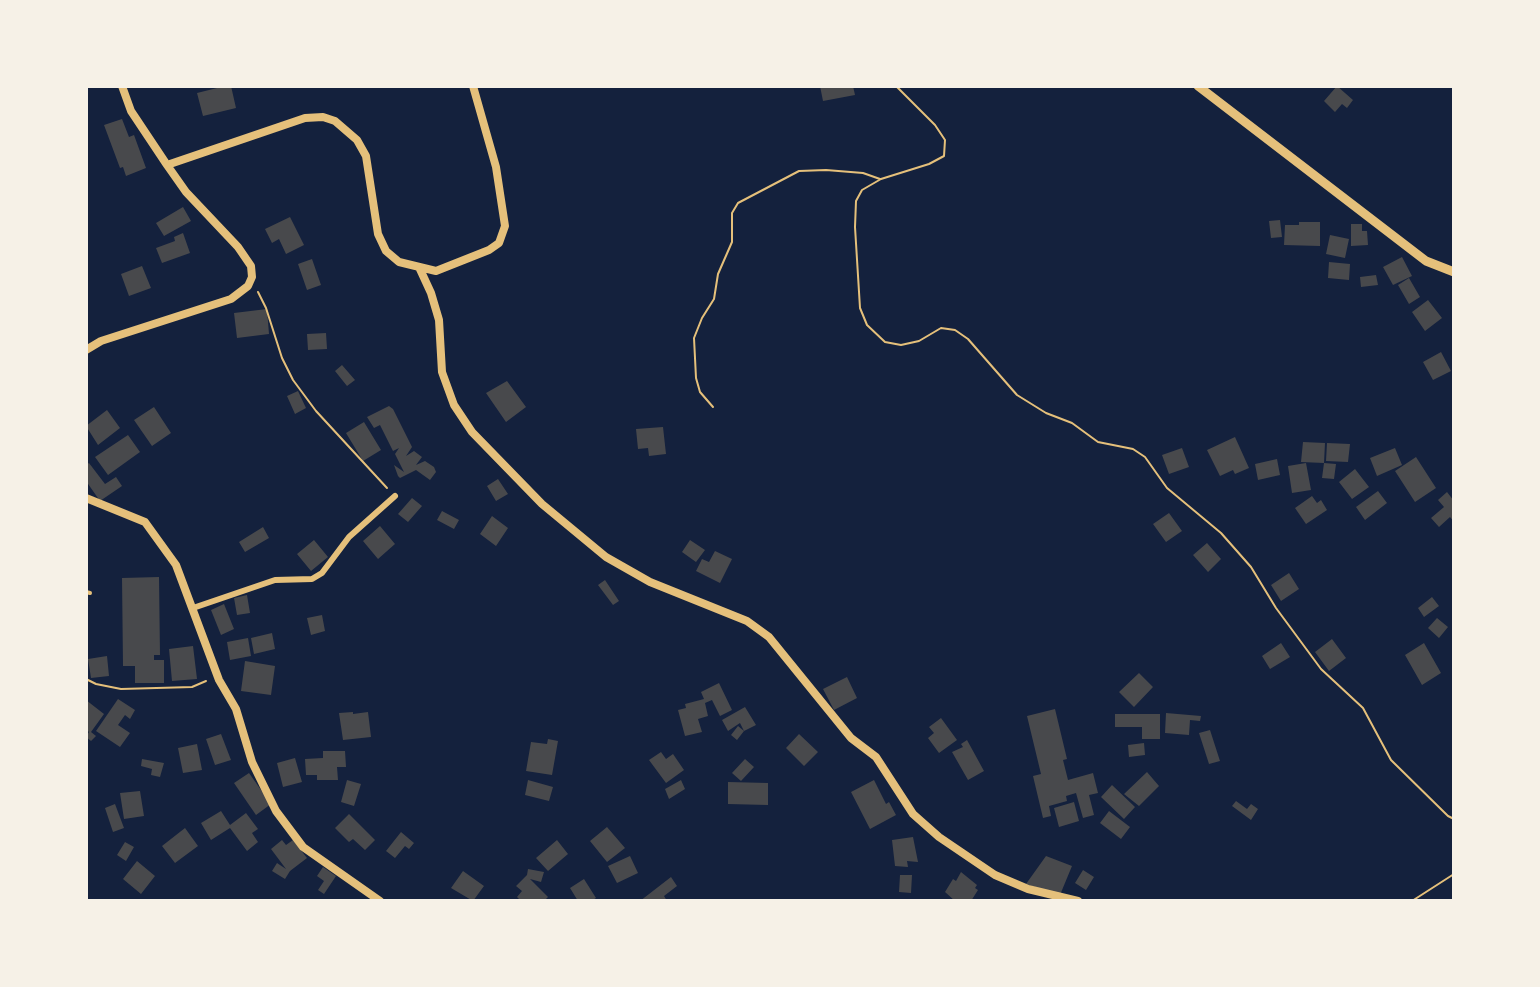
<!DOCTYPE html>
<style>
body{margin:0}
#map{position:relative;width:1540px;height:987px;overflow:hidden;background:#14213d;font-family:"Public Sans",sans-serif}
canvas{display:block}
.frame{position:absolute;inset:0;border:88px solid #f6f1e7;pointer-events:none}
</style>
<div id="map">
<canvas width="1540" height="987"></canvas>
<div class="frame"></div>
</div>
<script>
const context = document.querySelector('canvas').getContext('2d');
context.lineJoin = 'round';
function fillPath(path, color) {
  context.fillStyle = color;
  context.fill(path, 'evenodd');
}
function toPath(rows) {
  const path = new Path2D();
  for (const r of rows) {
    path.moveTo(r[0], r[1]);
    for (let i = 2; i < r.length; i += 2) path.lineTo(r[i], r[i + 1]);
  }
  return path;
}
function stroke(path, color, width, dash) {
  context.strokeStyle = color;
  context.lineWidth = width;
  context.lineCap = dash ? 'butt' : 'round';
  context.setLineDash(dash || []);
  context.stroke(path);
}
fillPath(toPath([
 [225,86,231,86,236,108,203,116,197,93],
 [820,86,853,86,855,95,823,101],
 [1337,86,1353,100,1347,108,1342,104,1335,112,1324,101],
 [122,119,129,137,134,135,146,168,126,176,123,167,120,168,104,125],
 [183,207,191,221,164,236,156,223],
 [290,217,304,245,286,254,279,239,272,243,265,229],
 [1280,220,1282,237,1271,238,1269,221],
 [1299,222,1320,222,1320,246,1284,245,1285,225,1299,225],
 [1351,224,1362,224,1362,231,1367,231,1368,245,1351,246],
 [183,233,190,253,162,263,156,248,175,241,174,237],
 [1330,235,1349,239,1345,258,1326,254],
 [1402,257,1412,276,1393,285,1383,267],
 [312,259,321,285,307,290,298,264],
 [1329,262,1350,264,1349,280,1328,278],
 [142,266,151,288,129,296,121,274],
 [1376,275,1378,285,1361,287,1360,277],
 [1409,278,1420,297,1409,304,1398,285],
 [1428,300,1442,318,1425,331,1412,312],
 [267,309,269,334,237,338,234,313],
 [326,333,327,349,308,350,307,334],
 [1441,352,1451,371,1433,380,1423,362],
 [342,365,355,380,347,386,335,371],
 [507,381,526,407,506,422,486,393],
 [298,391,306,408,295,414,287,396],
 [389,406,393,409,412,447,406,456,414,451,422,457,416,465,425,461,434,467,436,472,430,480,416,470,400,478,398,476,394,465,404,472,395,454,399,448,393,451,380,425,374,428,367,417],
 [154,407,171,433,152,446,134,420],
 [107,410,120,428,98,445,86,426],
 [364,422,381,450,363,461,346,433],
 [663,427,666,454,649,456,648,448,638,449,636,429],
 [128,435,140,452,108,475,95,457],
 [1235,437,1249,468,1235,474,1233,470,1220,476,1207,450],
 [1303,442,1325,443,1324,463,1336,464,1334,479,1322,478,1324,463,1301,462],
 [1327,443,1350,444,1348,462,1326,461],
 [1182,448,1189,467,1169,474,1162,455],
 [1395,448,1402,465,1377,476,1370,458],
 [1416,457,1436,488,1415,502,1395,471],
 [1277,459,1280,475,1258,480,1255,464],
 [89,463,105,484,116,477,122,486,100,501,86,481,86,465],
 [1306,463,1311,490,1292,493,1288,466],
 [1355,469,1369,487,1352,499,1339,482],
 [498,479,508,494,496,501,487,486],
 [1378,491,1387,503,1365,520,1356,507],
 [1447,492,1454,501,1454,522,1450,517,1439,527,1431,518,1444,507,1438,500],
 [1312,496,1317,503,1321,500,1327,510,1306,524,1295,508],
 [412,498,422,506,408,522,398,514],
 [442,511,459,520,454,529,437,520],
 [1169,513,1182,531,1166,542,1153,524],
 [492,516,508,528,496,546,480,534],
 [380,526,395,544,378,559,363,541],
 [263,527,269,538,245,552,239,542],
 [314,540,328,557,311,571,297,554],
 [690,540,705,550,696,562,682,552],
 [1207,543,1221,559,1208,572,1193,555],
 [715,551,732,559,720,583,696,571,702,559,709,562],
 [1289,573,1299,589,1281,601,1271,585],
 [159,577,160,655,154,655,154,660,164,660,164,683,135,683,135,666,123,666,122,578],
 [605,580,619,601,613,605,598,585],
 [247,595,250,613,237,615,234,598],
 [1432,597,1439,606,1424,617,1418,608],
 [224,604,234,629,221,635,211,610],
 [322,615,325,631,311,635,307,618],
 [1437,618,1448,627,1439,638,1428,628],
 [272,633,275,649,254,654,251,638],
 [248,638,251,656,230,660,227,642],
 [1332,639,1346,658,1329,671,1315,652],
 [1281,643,1290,657,1270,669,1262,656],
 [1424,643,1441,673,1422,685,1405,655],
 [193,646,197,679,172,681,169,649],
 [107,656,109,676,91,678,88,659],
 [245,661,275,666,271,695,241,691],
 [1139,673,1153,687,1134,707,1119,692],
 [847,677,857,698,834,710,823,689],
 [719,683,732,710,720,716,712,700,705,703,708,716,698,719,702,732,685,736,678,710,686,708,685,704,704,699,701,692],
 [118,699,135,710,130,719,125,715,118,725,130,733,120,747,96,731],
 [86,700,104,714,91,732,96,736,91,741,86,737,89,732,86,729],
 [745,707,756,725,744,731,737,740,731,735,738,726,744,731,740,723,728,731,722,720],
 [1055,709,1067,759,1063,760,1068,780,1093,773,1098,793,1089,795,1094,815,1083,818,1076,793,1066,796,1067,801,1049,806,1051,816,1043,818,1033,776,1041,774,1027,716],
 [353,712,353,714,368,712,371,737,343,740,339,713],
 [1166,713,1201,716,1200,721,1190,720,1189,735,1165,733],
 [1115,714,1160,714,1160,739,1142,739,1142,727,1115,727],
 [941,718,957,740,939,753,928,738,934,733,929,727],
 [1210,730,1220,761,1209,764,1199,733],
 [221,734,231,760,215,765,206,739],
 [799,734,818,752,804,766,786,748],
 [548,739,558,741,552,775,526,771,531,742,547,744],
 [967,740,984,771,968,780,952,752,963,747,961,744],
 [1144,743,1145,755,1129,757,1128,745],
 [197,744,202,770,183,773,178,748],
 [323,751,345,751,346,767,337,767,338,780,317,780,317,775,306,775,305,759,323,758],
 [661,752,666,759,673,754,684,770,666,783,649,760],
 [295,758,302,782,283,787,277,763],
 [142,759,164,763,160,777,151,775,152,769,141,766],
 [745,759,754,767,741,781,732,773],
 [1147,772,1159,786,1139,806,1124,794],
 [249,773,271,804,256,815,234,783],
 [347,780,361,784,354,806,341,802],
 [528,780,553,787,549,801,525,795],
 [681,780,685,789,669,799,665,789],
 [874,780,886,804,889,802,896,815,870,829,851,792],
 [728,782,768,783,768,805,728,804],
 [1112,785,1135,807,1124,819,1101,797],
 [140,791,144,816,124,819,120,793],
 [1236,801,1247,809,1251,804,1258,809,1251,820,1232,806],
 [1074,802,1079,821,1059,827,1054,808],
 [115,804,124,828,113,832,105,808],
 [221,811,230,825,246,813,258,829,252,833,258,842,247,851,230,828,211,840,201,823],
 [1109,811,1130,827,1121,839,1100,823],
 [349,814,375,840,365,850,353,839,349,842,335,828],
 [607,827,625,848,607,862,590,841],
 [185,828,198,846,175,863,162,846],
 [401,832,414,843,409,849,405,846,395,858,386,851],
 [913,837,918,862,907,861,908,867,895,866,892,840],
 [282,840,286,845,293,840,307,858,290,871,285,879,272,871,277,863,286,869,271,849],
 [557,840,568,854,548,871,536,858],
 [125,842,134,847,126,861,117,855],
 [630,856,638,873,617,883,608,866],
 [1046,856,1072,866,1060,895,1026,884],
 [137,861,155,876,141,894,123,879],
 [323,867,336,876,324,894,318,890,324,881,317,876],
 [528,869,544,872,541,882,530,879,548,897,544,901,521,901,517,897,522,891,516,886,527,875],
 [1083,870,1094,877,1086,890,1075,883],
 [463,871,484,886,473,901,451,888],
 [961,872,977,885,975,888,978,890,971,901,955,901,945,892,953,879,956,881],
 [900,875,912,875,911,893,899,892],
 [671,877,677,886,664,896,667,901,640,901],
 [584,879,596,898,591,901,578,901,570,888]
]), '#48494c');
stroke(toPath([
 [896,86,935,125,945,140,944,156,929,164,881,179,862,190,856,201,855,227,860,308,867,325,885,342,901,345,919,341,941,328,955,330,968,339,1017,395,1046,413,1072,423,1098,442,1133,449,1145,457,1167,488,1221,533,1251,567,1276,608,1321,669,1363,708,1391,760,1448,816,1454,819],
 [258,292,266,308,282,358,293,380,316,411,387,488],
 [713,407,700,392,696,378,694,338,702,318,714,299,718,274,732,242,732,213,738,203,799,171,826,170,863,173,880,179],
 [86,679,96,684,121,689,192,687,206,681],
 [1412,901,1454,874]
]), '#e5c07b', 2);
stroke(toPath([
 [86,592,90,593]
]), '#e5c07b', 4);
stroke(toPath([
 [193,608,275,580,312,579,322,573,349,537,395,496]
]), '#e5c07b', 6);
stroke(toPath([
 [167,165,305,118,323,117,335,121,357,140,366,156,378,234,386,251,399,262,436,271,489,250,499,243,505,226,496,167,473,86],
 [419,267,431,293,439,320,442,372,454,405,472,432,542,504,606,557,650,582,747,621,769,637,851,738,876,757,913,814,939,837,995,875,1028,889,1078,901],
 [86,350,101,341,231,299,248,286,252,277,251,266,238,247,186,192,167,165,131,111,122,86],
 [86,498,145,522,176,565,219,680,236,709,252,762,276,811,303,847,380,901]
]), '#e5c07b', 8);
stroke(toPath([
 [1198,86,1426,261,1454,272]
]), '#e5c07b', 9);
</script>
